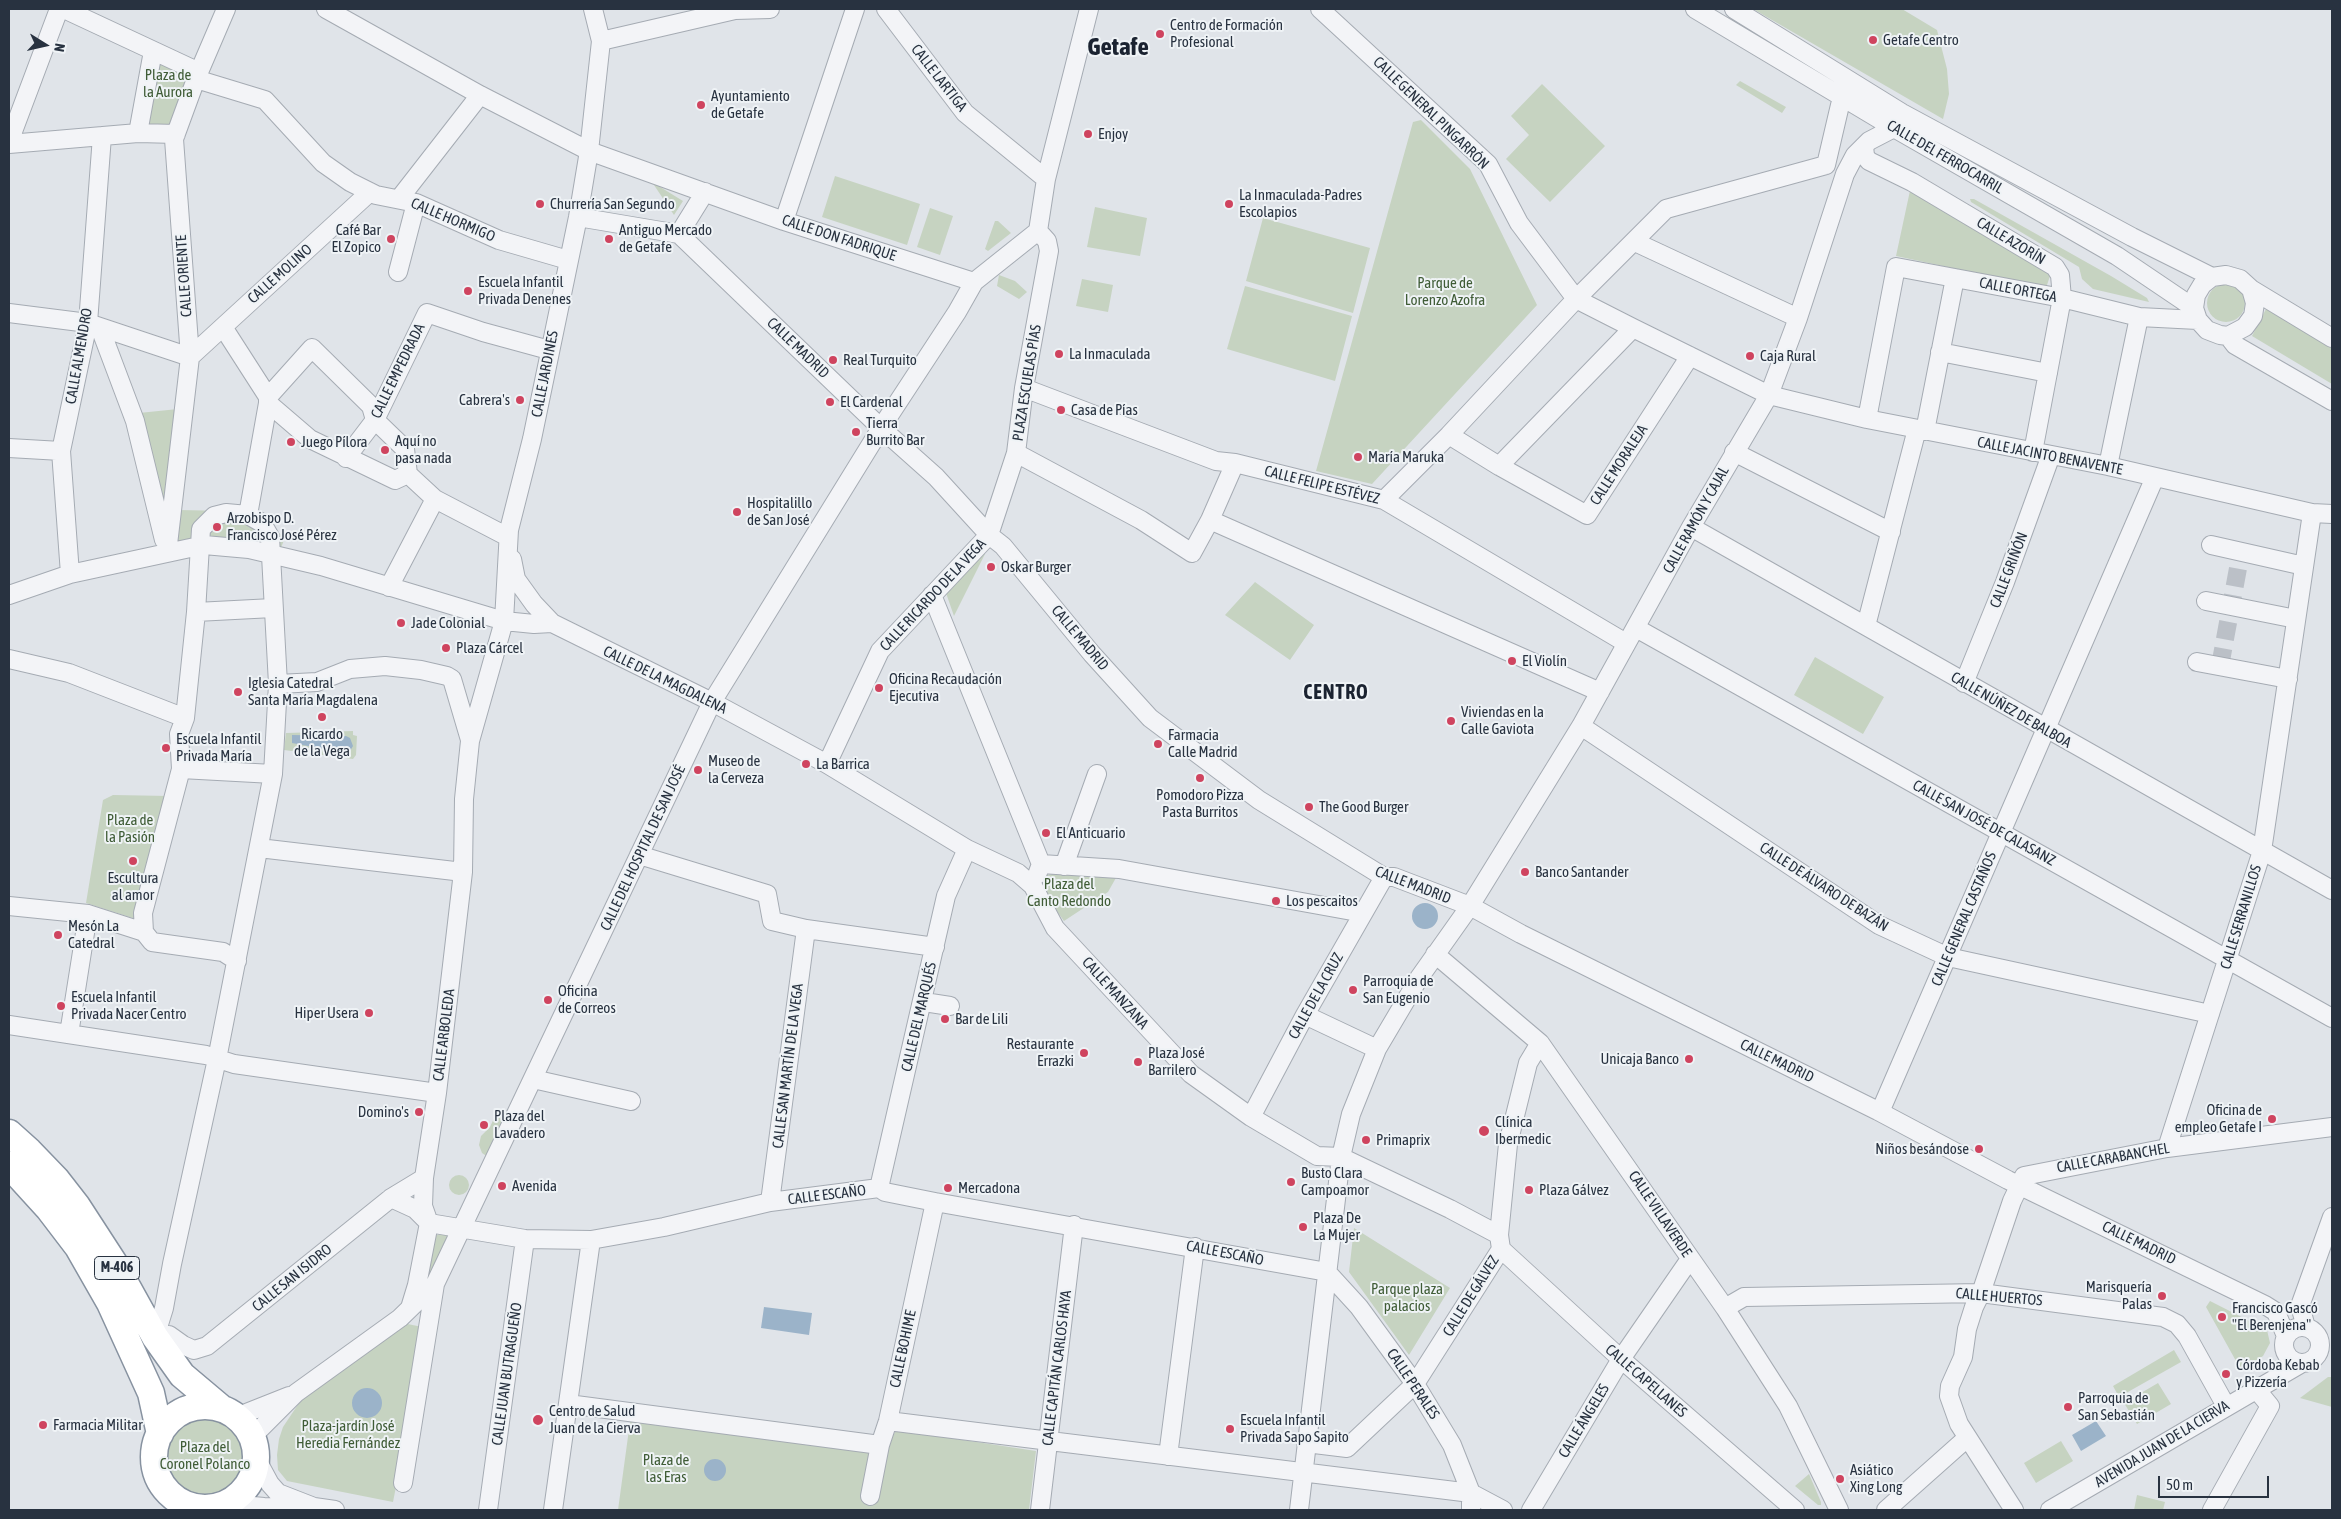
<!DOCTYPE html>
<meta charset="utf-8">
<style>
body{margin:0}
#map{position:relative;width:2341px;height:1519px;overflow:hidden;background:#e0e4e9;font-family:"Asap Condensed",sans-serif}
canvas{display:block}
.frame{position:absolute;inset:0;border:10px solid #283240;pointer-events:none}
.north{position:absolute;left:20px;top:20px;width:50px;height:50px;-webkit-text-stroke:4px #eff3f6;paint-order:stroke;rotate:100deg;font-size:14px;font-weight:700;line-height:20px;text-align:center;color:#283240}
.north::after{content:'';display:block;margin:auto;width:18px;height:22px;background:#283240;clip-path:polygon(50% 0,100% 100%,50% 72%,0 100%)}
.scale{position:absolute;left:2158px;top:1476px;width:111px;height:22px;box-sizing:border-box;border:2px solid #283240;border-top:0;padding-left:6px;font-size:15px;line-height:18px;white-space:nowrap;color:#283240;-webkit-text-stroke:4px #eff3f6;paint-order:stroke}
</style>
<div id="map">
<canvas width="2341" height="1519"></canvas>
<div class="frame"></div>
<div class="north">N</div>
<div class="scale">50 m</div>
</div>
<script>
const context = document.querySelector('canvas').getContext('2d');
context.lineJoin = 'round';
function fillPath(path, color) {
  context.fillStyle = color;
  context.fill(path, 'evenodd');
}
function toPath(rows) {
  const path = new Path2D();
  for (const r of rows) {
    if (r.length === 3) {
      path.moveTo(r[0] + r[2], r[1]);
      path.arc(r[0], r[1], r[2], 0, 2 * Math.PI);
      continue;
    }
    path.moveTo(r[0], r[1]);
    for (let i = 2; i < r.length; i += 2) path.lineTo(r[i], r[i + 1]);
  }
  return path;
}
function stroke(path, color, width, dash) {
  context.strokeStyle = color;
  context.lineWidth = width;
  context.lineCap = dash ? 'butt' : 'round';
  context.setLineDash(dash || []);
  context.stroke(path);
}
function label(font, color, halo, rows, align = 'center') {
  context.font = font + ' "Asap Condensed",sans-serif';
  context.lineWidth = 4;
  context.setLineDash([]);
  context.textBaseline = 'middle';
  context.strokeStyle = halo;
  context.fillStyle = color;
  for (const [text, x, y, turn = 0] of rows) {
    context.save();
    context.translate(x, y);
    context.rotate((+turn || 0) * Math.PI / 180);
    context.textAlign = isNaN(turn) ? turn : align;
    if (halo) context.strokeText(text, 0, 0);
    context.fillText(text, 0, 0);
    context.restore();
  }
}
fillPath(toPath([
 [1753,9,1902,9,1937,30,1947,69,1949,94,1943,119],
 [152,57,188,75,170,132,139,128],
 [1740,81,1786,107,1782,113,1736,85],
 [1542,84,1605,146,1550,202,1506,159,1529,135,1511,116],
 [1421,120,1470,169,1537,305,1372,484,1316,471,1413,122],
 [835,176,920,204,907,245,822,217],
 [652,182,683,201,674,215],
 [1911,186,2052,270,2046,288,1896,256],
 [1970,199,1974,199,2111,276,2147,298,2149,302,2093,289,2082,279,2079,267,1971,202],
 [1095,207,1147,218,1140,256,1087,247],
 [930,208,953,216,940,255,917,247],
 [1263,218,1370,248,1353,313,1246,281],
 [995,221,998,221,1011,233,988,251,985,249],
 [999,275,1015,281,1027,292,1019,299,997,286],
 [1082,279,1113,285,1108,312,1076,306],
 [2226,303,19],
 [1245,286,1352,316,1335,381,1227,349],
 [2266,309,2332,348,2332,384,2252,336],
 [178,409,165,519,139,413],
 [178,510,231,511,265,521,285,538,280,550,176,546],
 [982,551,985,554,954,616,946,593],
 [1255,582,1314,625,1290,660,1225,615],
 [1815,657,1884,697,1863,734,1794,695],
 [353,731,353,735,357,736,356,755,353,759,284,750,286,733],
 [113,795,170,796,139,920,86,903,103,800],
 [1068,871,1117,876,1108,892,1064,921,1050,902,1042,876],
 [496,1114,507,1115,488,1157,482,1153,479,1145,481,1136,490,1127],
 [459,1185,10],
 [1354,1228,1450,1288,1409,1355,1349,1272],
 [440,1234,452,1236,427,1281,434,1236],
 [2210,1301,2267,1330,2270,1343,2263,1356,2241,1370,2206,1307],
 [398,1322,427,1328,393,1502,287,1481,278,1470,277,1455,279,1439,283,1427,301,1400],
 [2174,1350,2181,1362,2119,1397,2113,1386],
 [2328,1377,2332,1377,2332,1407,2300,1398],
 [2158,1383,2171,1404,2137,1424,2124,1403],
 [205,1455,40],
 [630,1422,879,1452,897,1430,1036,1451,1029,1510,618,1510],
 [2061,1441,2073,1461,2036,1483,2024,1463],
 [1809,1474,1821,1502,1821,1505,1818,1505,1795,1486],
 [2137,1495,2165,1502,2163,1510,2134,1510]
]), '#c6d3c1');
fillPath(toPath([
 [292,735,346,736,350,738,353,746,350,751,346,753,292,743],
 [1425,916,13],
 [764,1307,812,1313,809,1335,761,1328],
 [367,1403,15],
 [2096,1421,2106,1436,2081,1451,2072,1435],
 [715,1470,11]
]), '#9bb3c9');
stroke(toPath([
 [2220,666,2241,552]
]), '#bbc0c7', 18, [18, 9]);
const minor = toPath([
 [64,9,199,72],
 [326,9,480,95,589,151,784,221,974,282],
 [886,9,965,113,1046,179],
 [1320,9,1488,164,1519,223,1576,299,1633,328,1769,395,1867,419,2108,466,2312,513,2332,514],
 [1695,9,1894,128,2117,256,2194,308],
 [1734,9,1902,113,2132,237,2212,277],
 [601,41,735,10,770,9],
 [196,79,265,100,323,163,350,182,376,195,416,203,499,240,568,260],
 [138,133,153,51],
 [9,142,59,9],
 [9,144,138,133,176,134],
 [1864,146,1865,156,1869,161,1912,182,2055,267,2060,275,2062,298,2033,452],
 [1826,165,1840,105],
 [399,199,480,95],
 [578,217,679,234],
 [784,221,855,9],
 [679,234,881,428,936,477,989,535,1003,546,1092,654,1150,718,1259,800,1384,877,1394,877,1470,906,1521,934,1878,1111,2008,1180,2265,1305,2276,1312,2286,1336],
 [679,234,705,192],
 [1635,242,1798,318],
 [398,272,416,203],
 [2251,289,2255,303,2253,316,2245,327,2228,336,2220,335,2207,330,2198,320,2194,308,2196,295,2202,285,2212,277,2226,275,2240,279,2251,289,2332,338],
 [9,313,88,323,190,357,370,192],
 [223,327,268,397,268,403,310,439,395,480,408,474],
 [100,328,135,421,164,540],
 [2228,336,2235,345,2332,401],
 [1940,352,2048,373],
 [1024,388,1216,461,1235,463,1384,500,1626,643],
 [268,397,312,348,371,406,375,420],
 [1867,419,1896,267,2062,298,2139,317,2198,320],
 [375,420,405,449,408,474],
 [1925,431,1955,278],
 [1449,435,1499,466,1587,515,1690,356],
 [9,448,61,451],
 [1734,452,1891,532],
 [1016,453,1141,520,1192,553,1210,520,1235,463],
 [346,458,375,420,427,313,483,332,549,350],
 [1499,466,1633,328],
 [2108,466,2139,317],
 [408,474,435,499,508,537],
 [1384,500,1449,435,1576,299,1666,209,1826,165],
 [248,515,268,403],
 [1210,520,1600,692],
 [1691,527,2332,890],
 [2211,545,2304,566],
 [167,553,190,357,174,139,196,79,226,9],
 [512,559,516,579,534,604,552,623],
 [70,574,61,451,88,323,102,136],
 [389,587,435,499],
 [9,595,70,574,204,545,249,549,266,553,321,566,504,621,534,624,552,623,712,702,827,764,967,849,1018,873,1033,886,1055,928,1191,1074,1251,1117,1317,1156,1341,1157,1450,1209,1499,1235],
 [932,595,1041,864,1037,875],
 [2206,601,2296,619],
 [196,612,273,608],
 [1866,626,1917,429],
 [1636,628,2332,1018],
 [9,659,69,673,185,718],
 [2197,662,2288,679],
 [1964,683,2005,582,2051,455],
 [278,684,317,682,350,669,385,666,421,670,447,676,452,679,470,740],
 [1581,726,1879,925,1948,957,2210,1014],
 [827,764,880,651,989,535,1016,453,1024,388,1049,251,1047,241,1038,231],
 [181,769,273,774],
 [259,848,463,872],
 [639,855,767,894,772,921,806,929,935,947],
 [1041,864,1119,869,1363,913],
 [1064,866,1097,774],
 [9,906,88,914,144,932],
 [144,932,143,913,181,769,179,734,185,718,196,612,201,529,214,516,226,513,248,515,262,523,270,537,278,684,273,774,217,1059,172,1264,164,1308,155,1337,169,1335,183,1345,194,1350,207,1346,391,1198,424,1178],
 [144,932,152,942,223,952,237,961],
 [1435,954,1540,1043,1725,1308,1788,1406,1839,1510],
 [924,1002,950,1006],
 [1305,1015,1377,1049],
 [9,1025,206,1055,234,1064,437,1093],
 [69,1034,88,914],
 [533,1079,631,1101],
 [1880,1112,2155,477],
 [1251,1117,1305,1015,1384,877],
 [2167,1148,2262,851,2312,513],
 [879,1188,946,896,967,849],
 [391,1198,415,1209,429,1223,525,1239,591,1240,664,1227,770,1202,879,1188,885,1192,935,1202,1327,1272,1359,1307,1415,1384,1452,1445,1471,1493,1471,1510],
 [770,1202,806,929],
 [1501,1249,1621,1359,1795,1510],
 [410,1308,417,1285,429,1223,423,1206,424,1178,437,1093,463,872,464,799,470,741,504,621,509,530,532,439,578,217,589,151,601,41,593,9],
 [1725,1308,1744,1297,1981,1293,2163,1317,2177,1324,2187,1336,2226,1406],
 [2306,1327,2300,1306,2332,1217],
 [2302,1345,18],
 [568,1404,880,1445],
 [236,1417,289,1396],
 [888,1421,1471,1493,1503,1510],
 [252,1437,296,1393,400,1318,435,1284,712,702,881,428,957,312,974,282,1038,231,1046,179,1089,9],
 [1306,1443,1347,1448,1415,1384,1501,1249,1499,1235,1508,1144,1528,1063,1540,1043],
 [1168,1456,1195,1247],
 [257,1460,270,1484,278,1493,314,1507,335,1510],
 [403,1483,435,1284],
 [870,1496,880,1445,888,1421,935,1202],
 [230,1504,264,1507,306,1508],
 [488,1510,525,1239],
 [553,1510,591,1240],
 [1040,1510,1074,1225],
 [1299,1510,1341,1157,1351,1114,1377,1049,1419,978,1470,906,1581,726,1691,527,1769,395,1798,318,1845,174,1855,155,1869,141,1894,128],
 [1531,1510,1621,1359,1690,1259],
 [1886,1510,1967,1438],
 [2014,1510,1959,1424,1949,1396,1950,1386,1963,1357,1967,1329,1974,1307,1981,1293,2012,1201,2024,1176,2167,1148,2332,1127],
 [2050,1510,2302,1363],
 [2212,1510,2270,1406,2256,1389]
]);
const highway = toPath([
 [9,1133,29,1151,56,1179,77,1206,114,1263,155,1337,182,1375,220,1407],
 [9,1165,49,1209,78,1247,110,1303,151,1393,160,1434],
 [205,1457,51]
]);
stroke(minor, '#a5abb3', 20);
stroke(highway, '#8792a0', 29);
stroke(minor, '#f3f4f7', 18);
stroke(highway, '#fff', 26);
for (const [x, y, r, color] of [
 [1160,34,5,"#cf445f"],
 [1873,40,5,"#cf445f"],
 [701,105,5,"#cf445f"],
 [1088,134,5,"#cf445f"],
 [540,204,5,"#cf445f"],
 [1229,204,5,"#cf445f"],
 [391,239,5,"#cf445f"],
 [609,239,5,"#cf445f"],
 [468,291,5,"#cf445f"],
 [1059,354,5,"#cf445f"],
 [1750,356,5,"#cf445f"],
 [833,360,5,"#cf445f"],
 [520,400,5,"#cf445f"],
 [830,402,5,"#cf445f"],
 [1061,410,5,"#cf445f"],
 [856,432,5,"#cf445f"],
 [291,442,5,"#cf445f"],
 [385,450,5,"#cf445f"],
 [1358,457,5,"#cf445f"],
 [737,512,5,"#cf445f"],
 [217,527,5,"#cf445f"],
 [991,567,5,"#cf445f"],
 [401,623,5,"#cf445f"],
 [446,648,5,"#cf445f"],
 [1512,661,5,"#cf445f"],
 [879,688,5,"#cf445f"],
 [238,692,5,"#cf445f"],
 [322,717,5,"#cf445f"],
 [1451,721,5,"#cf445f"],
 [1158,744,5,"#cf445f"],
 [166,748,5,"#cf445f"],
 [806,764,5,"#cf445f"],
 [698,770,5,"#cf445f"],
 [1200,778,5,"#cf445f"],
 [1309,807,5,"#cf445f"],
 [1046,833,5,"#cf445f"],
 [133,861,5,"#cf445f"],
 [1525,872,5,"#cf445f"],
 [1276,901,5,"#cf445f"],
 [58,935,5,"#cf445f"],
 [1353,990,5,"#cf445f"],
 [548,1000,5,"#cf445f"],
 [61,1006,5,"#cf445f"],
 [369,1013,5,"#cf445f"],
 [945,1019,5,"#cf445f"],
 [1084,1053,5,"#cf445f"],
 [1689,1059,5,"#cf445f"],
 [1138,1062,5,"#cf445f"],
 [419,1112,5,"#cf445f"],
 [2272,1119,5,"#cf445f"],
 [484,1125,5,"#cf445f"],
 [1484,1131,6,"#cf445f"],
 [1366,1140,5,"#cf445f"],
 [1979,1149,5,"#cf445f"],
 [1291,1182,5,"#cf445f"],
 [502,1186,5,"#cf445f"],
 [948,1188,5,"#cf445f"],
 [1529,1190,5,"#cf445f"],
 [1303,1227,5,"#cf445f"],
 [2162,1296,5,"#cf445f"],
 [2222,1317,5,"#cf445f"],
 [2226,1374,5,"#cf445f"],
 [2068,1407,5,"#cf445f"],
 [538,1420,6,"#cf445f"],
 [43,1425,5,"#cf445f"],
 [1230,1429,5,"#cf445f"],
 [1840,1479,5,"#cf445f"]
]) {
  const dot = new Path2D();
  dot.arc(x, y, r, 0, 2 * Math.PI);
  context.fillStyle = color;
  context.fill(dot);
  stroke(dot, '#eff3f6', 2);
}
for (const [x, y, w] of [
 [117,1268,45]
]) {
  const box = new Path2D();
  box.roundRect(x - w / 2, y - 11.5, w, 23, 4);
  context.fillStyle = '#eff3f6';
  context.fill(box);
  stroke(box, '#283240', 1);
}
label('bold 14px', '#283240', null, [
 ["M-406",117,1268]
]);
label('15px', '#283240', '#eff3f6', [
 ["Centro de Formación",1170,25],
 ["Profesional",1170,42],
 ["Getafe Centro",1883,40],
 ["Ayuntamiento",711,96],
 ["de Getafe",711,113],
 ["Enjoy",1098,134],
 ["La Inmaculada-Padres",1239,195],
 ["Escolapios",1239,212],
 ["Churrería San Segundo",550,204],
 ["Café Bar",381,230,"right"],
 ["El Zopico",381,247,"right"],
 ["Antiguo Mercado",619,230],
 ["de Getafe",619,247],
 ["Escuela Infantil",478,282],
 ["Privada Denenes",478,299],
 ["La Inmaculada",1069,354],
 ["Caja Rural",1760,356],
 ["Real Turquito",843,360],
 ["Cabrera's",510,400,"right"],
 ["El Cardenal",840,402],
 ["Casa de Pías",1071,410],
 ["Tierra",866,423],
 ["Burrito Bar",866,440],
 ["Aquí no",395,441],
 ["pasa nada",395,458],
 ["Juego Pílora",301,442],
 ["María Maruka",1368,457],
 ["Hospitalillo",747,503],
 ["de San José",747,520],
 ["Arzobispo D.",227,518],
 ["Francisco José Pérez",227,535],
 ["Oskar Burger",1001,567],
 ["Jade Colonial",411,623],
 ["Plaza Cárcel",456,648],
 ["El Violín",1522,661],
 ["Oficina Recaudación",889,679],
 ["Ejecutiva",889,696],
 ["Iglesia Catedral",248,683],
 ["Santa María Magdalena",248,700],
 ["Viviendas en la",1461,712],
 ["Calle Gaviota",1461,729],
 ["Ricardo",322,734,"center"],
 ["de la Vega",322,751,"center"],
 ["Farmacia",1168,735],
 ["Calle Madrid",1168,752],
 ["Escuela Infantil",176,739],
 ["Privada María",176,756],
 ["Museo de",708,761],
 ["la Cerveza",708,778],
 ["La Barrica",816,764],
 ["Pomodoro Pizza",1200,795,"center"],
 ["Pasta Burritos",1200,812,"center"],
 ["The Good Burger",1319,807],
 ["El Anticuario",1056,833],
 ["Banco Santander",1535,872],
 ["Escultura",133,878,"center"],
 ["al amor",133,895,"center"],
 ["Los pescaitos",1286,901],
 ["Mesón La",68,926],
 ["Catedral",68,943],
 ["Parroquia de",1363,981],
 ["San Eugenio",1363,998],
 ["Oficina",558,991],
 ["de Correos",558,1008],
 ["Escuela Infantil",71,997],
 ["Privada Nacer Centro",71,1014],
 ["Hiper Usera",359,1013,"right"],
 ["Bar de Lili",955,1019],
 ["Restaurante",1074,1044,"right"],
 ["Errazki",1074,1061,"right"],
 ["Plaza José",1148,1053],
 ["Barrilero",1148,1070],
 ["Unicaja Banco",1679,1059,"right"],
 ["Oficina de",2262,1110,"right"],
 ["empleo Getafe I",2262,1127,"right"],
 ["Domino's",409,1112,"right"],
 ["Plaza del",494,1116],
 ["Lavadero",494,1133],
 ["Clínica",1495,1122],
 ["Ibermedic",1495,1139],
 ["Primaprix",1376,1140],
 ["Niños besándose",1969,1149,"right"],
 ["Busto Clara",1301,1173],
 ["Campoamor",1301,1190],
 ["Avenida",512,1186],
 ["Mercadona",958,1188],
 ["Plaza Gálvez",1539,1190],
 ["Plaza De",1313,1218],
 ["La Mujer",1313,1235],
 ["Marisquería",2152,1287,"right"],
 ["Palas",2152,1304,"right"],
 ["Francisco Gascó",2232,1308],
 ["\"El Berenjena\"",2232,1325],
 ["Córdoba Kebab",2236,1365],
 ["y Pizzería",2236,1382],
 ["Parroquia de",2078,1398],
 ["San Sebastián",2078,1415],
 ["Centro de Salud",549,1411],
 ["Juan de la Cierva",549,1428],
 ["Escuela Infantil",1240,1420],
 ["Privada Sapo Sapito",1240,1437],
 ["Farmacia Militar",53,1425],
 ["Asiático",1850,1470],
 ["Xing Long",1850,1487]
], 'left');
label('15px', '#3f5c36', '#eff3f6', [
 ["Plaza de",168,75],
 ["la Aurora",168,92],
 ["Parque de",1445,283],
 ["Lorenzo Azofra",1445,300],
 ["Plaza de",130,820],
 ["la Pasión",130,837],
 ["Plaza del",1069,884],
 ["Canto Redondo",1069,901],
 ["Parque plaza",1407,1289],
 ["palacios",1407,1306],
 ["Plaza-jardín José",348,1426],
 ["Heredia Fernández",348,1443],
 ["Plaza del",205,1447],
 ["Coronel Polanco",205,1464],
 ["Plaza de",666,1460],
 ["las Eras",666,1477]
]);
label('15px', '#283240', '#eff3f6', [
 ["CALLE LARTIGA",939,78,52],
 ["CALLE GENERAL PINGARRÓN",1431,113,44],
 ["CALLE DEL FERROCARRIL",1945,157,30],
 ["CALLE HORMIGO",453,220,23],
 ["CALLE DON FADRIQUE",839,238,18],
 ["CALLE AZORÍN",2011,241,31],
 ["CALLE MOLINO",280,274,-42],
 ["CALLE ORIENTE",184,276,-94],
 ["CALLE ORTEGA",2018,290,11],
 ["CALLE MADRID",798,348,44],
 ["CALLE ALMENDRO",79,356,-80],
 ["CALLE EMPEDRADA",398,371,-64],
 ["CALLE JARDINES",545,374,-79],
 ["PLAZA ESCUELAS PÍAS",1027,383,-81],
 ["CALLE JACINTO BENAVENTE",2050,456,11],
 ["CALLE MORALEJA",1619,465,-57],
 ["CALLE FELIPE ESTÉVEZ",1322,485,14],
 ["CALLE RAMÓN Y CAJAL",1696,520,-61],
 ["CALLE GRIÑÓN",2009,570,-69],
 ["CALLE RICARDO DE LA VEGA",933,595,-47],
 ["CALLE MADRID",1080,638,50],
 ["CALLE DE LA MAGDALENA",665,680,26],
 ["CALLE NÚÑEZ DE BALBOA",2011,710,30],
 ["CALLE SAN JOSÉ DE CALASANZ",1984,823,29],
 ["CALLE DEL HOSPITAL DE SAN JOSÉ",643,848,-65],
 ["CALLE MADRID",1413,885,21],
 ["CALLE DE ÁLVARO DE BAZÁN",1824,887,33],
 ["CALLE SERRANILLOS",2241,917,-73],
 ["CALLE GENERAL CASTAÑOS",1964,919,-67],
 ["CALLE MANZANA",1115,993,48],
 ["CALLE DE LA CRUZ",1316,996,-61],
 ["CALLE DEL MARQUÉS",919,1017,-77],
 ["CALLE ARBOLEDA",444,1035,-83],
 ["CALLE MADRID",1777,1061,26],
 ["CALLE SAN MARTÍN DE LA VEGA",788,1066,-83],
 ["CALLE CARABANCHEL",2113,1158,-10],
 ["CALLE ESCAÑO",827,1195,-7],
 ["CALLE VILLAVERDE",1660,1214,56],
 ["CALLE MADRID",2139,1243,26],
 ["CALLE ESCAÑO",1225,1253,11],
 ["CALLE SAN ISIDRO",292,1278,-39],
 ["CALLE DE GÁLVEZ",1471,1296,-58],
 ["CALLE HUERTOS",1999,1297,5],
 ["CALLE BOHIME",903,1349,-78],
 ["CALLE CAPITÁN CARLOS HAYA",1057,1368,-83],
 ["CALLE JUAN BUTRAGUEÑO",507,1374,-82],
 ["CALLE CAPELLANES",1646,1381,41],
 ["CALLE PERALES",1413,1384,56],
 ["CALLE ÁNGELES",1584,1421,-59],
 ["AVENIDA JUAN DE LA CIERVA",2162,1444,-31]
]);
context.letterSpacing = '1px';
label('bold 20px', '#1b2331', '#eff3f6', [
 ["CENTRO",1336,693]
]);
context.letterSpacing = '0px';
label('bold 25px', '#1b2331', '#eff3f6', [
 ["Getafe",1118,47]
]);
</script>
